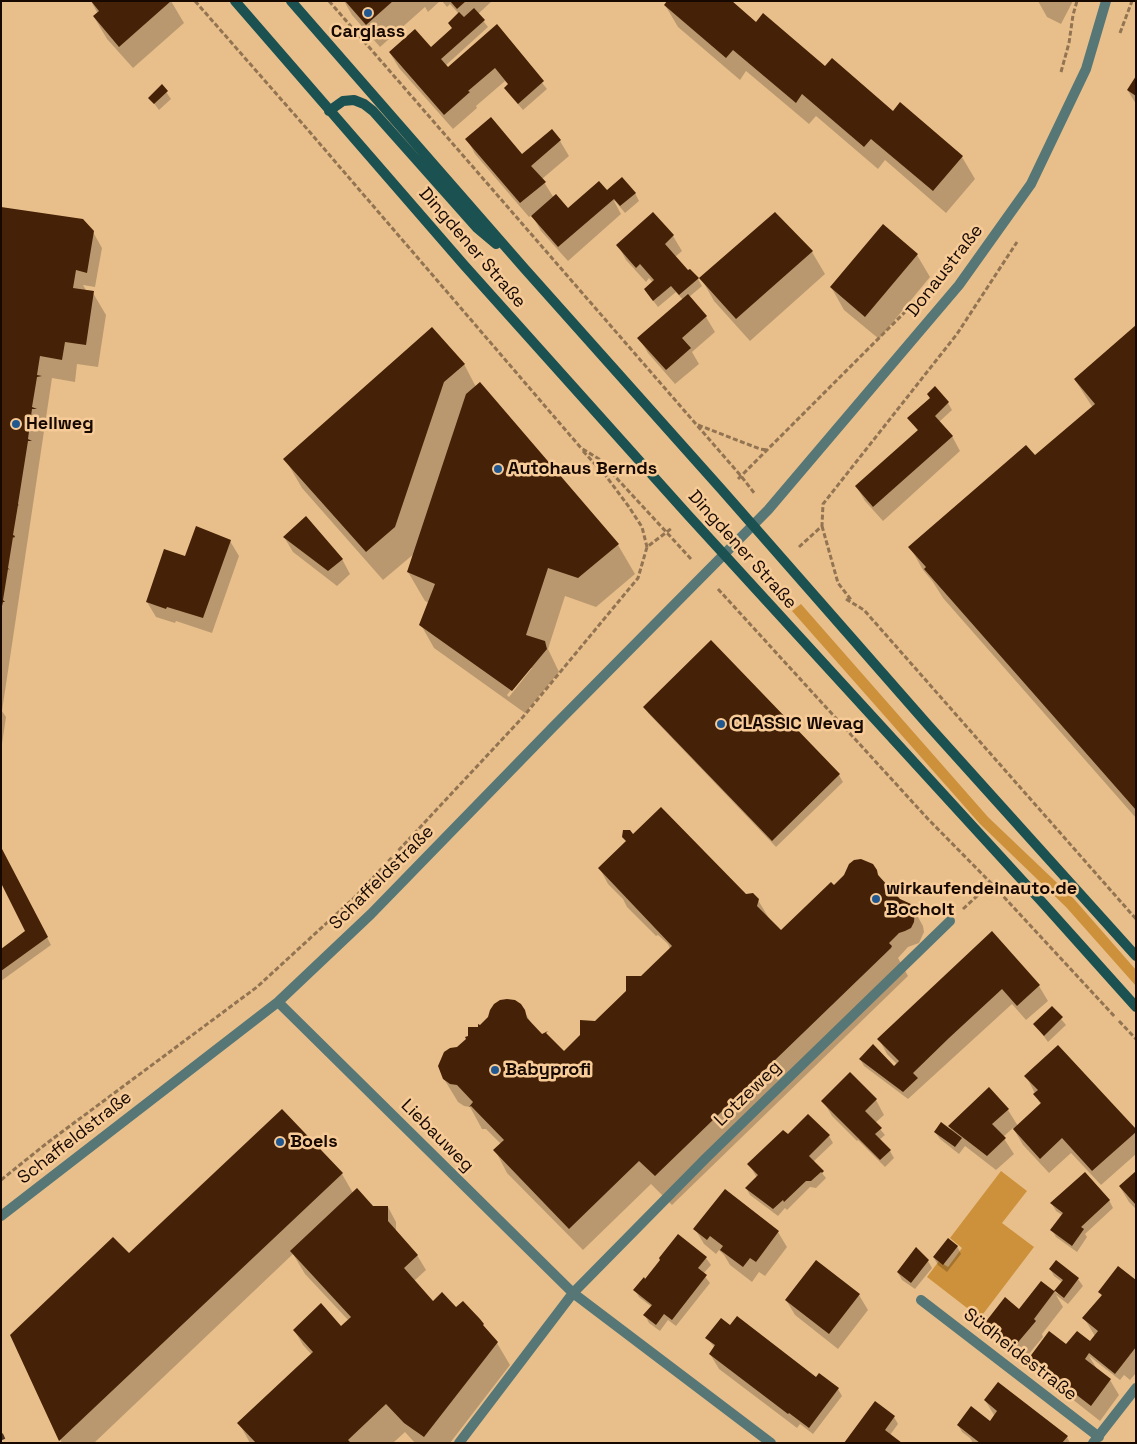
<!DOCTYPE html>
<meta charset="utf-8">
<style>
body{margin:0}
#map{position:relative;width:1137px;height:1444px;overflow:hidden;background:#e8bf8b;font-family:"Space Grotesk",sans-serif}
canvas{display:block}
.frame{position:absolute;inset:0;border:2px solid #170900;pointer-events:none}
</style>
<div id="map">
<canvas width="1137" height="1444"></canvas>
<div class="frame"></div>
</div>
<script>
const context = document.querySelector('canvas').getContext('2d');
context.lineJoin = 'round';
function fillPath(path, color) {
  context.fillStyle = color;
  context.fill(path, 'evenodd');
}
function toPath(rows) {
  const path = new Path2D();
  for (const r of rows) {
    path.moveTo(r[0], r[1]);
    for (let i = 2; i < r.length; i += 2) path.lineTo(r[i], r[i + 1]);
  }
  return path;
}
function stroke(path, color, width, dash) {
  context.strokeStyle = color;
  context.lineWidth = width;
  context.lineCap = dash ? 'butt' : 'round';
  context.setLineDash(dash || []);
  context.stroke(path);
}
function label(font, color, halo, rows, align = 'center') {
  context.font = font + ' "Space Grotesk",sans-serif';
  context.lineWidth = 5;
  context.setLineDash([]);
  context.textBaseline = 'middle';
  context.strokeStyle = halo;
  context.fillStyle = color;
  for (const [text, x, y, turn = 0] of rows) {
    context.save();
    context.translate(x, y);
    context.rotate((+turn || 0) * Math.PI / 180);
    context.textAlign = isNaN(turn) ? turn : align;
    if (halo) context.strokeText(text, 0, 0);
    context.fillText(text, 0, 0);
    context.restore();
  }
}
fillPath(toPath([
 [801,604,988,817,1074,899,1136,970,1136,986,1066,907,980,824,792,611],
 [1001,1171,1027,1191,1002,1223,1034,1247,980,1318,927,1277,939,1261,948,1267,962,1248,950,1238]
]), '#cd913b');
fillPath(toPath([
 [91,1,171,1,184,23,133,68,107,39,94,17,98,14],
 [344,1,440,1,428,12,425,7,380,47,352,15],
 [442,1,492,1,478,14,488,27,445,66,448,69,497,26,547,89,523,110,510,95,505,88,509,85,505,81,476,106,477,108,453,129,399,68,390,53,435,54,453,29,459,14,450,4,447,7],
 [1038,1,1073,1,1061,24,1047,17],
 [665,5,825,68,962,157,975,179,946,213,885,160,878,169,816,116,809,124,746,71,740,80,678,27],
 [1136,78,1136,104,1128,91],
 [162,86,171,99,159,110,150,98],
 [467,139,522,155,560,141,569,156,542,179,554,198,568,210,606,192,635,193,639,201,625,213,615,201,614,201,621,214,568,261,541,231,532,215,529,217,475,154],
 [1,208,93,232,102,248,95,287,83,285,87,292,93,293,106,315,98,367,77,364,75,382,52,378,2,711,6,717,1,751],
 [775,213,812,252,825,274,750,341,714,301,701,278],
 [653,214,673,236,682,251,675,257,688,272,698,279,702,286,689,297,706,317,715,332,692,352,699,364,675,384,648,353,639,338,683,300,676,292,658,307,645,290,653,283,649,278,646,282,626,260,618,245],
 [917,255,930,277,879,339,844,310,831,287],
 [1136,327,1136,818,943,598,933,582,923,570,910,547,1035,457,1093,408,1075,380],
 [464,364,476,387,618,545,635,574,596,607,565,596,548,649,559,672,525,713,434,648,421,625,429,603,425,601,408,572,415,553,383,580,302,488,285,459],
 [529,668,532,668,509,697,507,695],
 [948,403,952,410,939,422,952,436,960,451,883,521,865,501,856,486,918,431,909,418],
 [284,537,342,559,350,574,337,586,293,552],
 [230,541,239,556,212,633,176,621,175,623,156,617,147,602,186,558],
 [644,707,839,775,843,782,776,847,649,714],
 [633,836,746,896,758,900,770,920,781,932,872,865,883,882,900,900,914,910,923,926,924,932,919,943,908,947,898,958,908,976,672,1205,651,1184,583,1250,507,1173,495,1150,501,1144,486,1129,482,1129,470,1107,464,1106,458,1102,444,1079,458,1048,479,1028,524,1011,533,1026,563,1053,670,949,668,944,658,935,656,936,627,907,623,899,608,884,600,869],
 [1,849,51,945,1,981,1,951,27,932],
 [992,933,1039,986,1048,1001,1026,1020,1012,1004,908,1099,864,1066,860,1059,894,1068,897,1064,887,1054,879,1039],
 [1052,1008,1066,1025,1048,1042,1035,1024],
 [1026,1076,1136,1131,1136,1154,1101,1185,1071,1153,1049,1173,1023,1145,1013,1128,1003,1137,1014,1154,996,1170,965,1146,959,1154,940,1139,935,1132,953,1133,949,1126,989,1089,1008,1110,1018,1126,1041,1105],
 [876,1100,884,1115,875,1123,885,1135,879,1140,890,1151,894,1158,885,1167,858,1140,857,1141,832,1116,823,1101],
 [829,1136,833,1143,813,1162,826,1178,816,1188,810,1187,787,1210,785,1208,778,1216,750,1195,746,1188,757,1178,749,1164,792,1140],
 [1136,1172,1136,1209,1129,1202,1120,1187],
 [342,1174,353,1193,373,1207,388,1207,396,1222,396,1232,417,1255,426,1270,414,1281,433,1302,457,1309,483,1325,497,1343,510,1365,450,1443,415,1443,405,1432,393,1443,250,1443,239,1423,312,1355,303,1345,294,1330,341,1328,349,1321,305,1274,293,1254,94,1443,62,1443,11,1335,129,1255],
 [725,1191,778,1232,787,1247,765,1276,759,1272,752,1282,730,1265,724,1255,719,1250,716,1254,704,1244,695,1229],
 [1109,1200,1113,1208,1085,1234,1087,1237,1077,1252,1056,1237,1052,1230,1062,1215,1056,1211,1052,1204],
 [957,1246,961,1254,947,1272,938,1265,934,1258],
 [706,1258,711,1265,703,1274,710,1283,676,1326,668,1320,660,1331,649,1323,645,1315,652,1307,639,1297,635,1290,646,1281],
 [928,1261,932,1268,915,1289,902,1280,898,1273],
 [1056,1262,1078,1279,1083,1286,1068,1304,1056,1295,1063,1307,1042,1334,1043,1337,1023,1361,994,1339,986,1324,1020,1310,1042,1282,1059,1295,1056,1291,1062,1282,1054,1276,1050,1269],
 [1136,1282,1136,1373,1130,1380,1124,1375,1120,1380,1089,1356,1097,1369,1110,1380,1119,1395,1100,1421,1039,1373,1030,1358,1066,1346,1094,1346,1095,1336,1084,1318,1102,1296,1100,1292],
 [859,1295,868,1310,838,1349,795,1315,786,1300],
 [707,1338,815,1378,819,1375,838,1389,842,1396,813,1434,800,1424,797,1428,719,1369,710,1354,715,1348],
 [985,1400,1067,1437,1070,1443,973,1443,970,1438,962,1432,958,1425,990,1423,994,1415],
 [894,1417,898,1424,890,1435,845,1443]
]), '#0003');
fillPath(toPath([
 [91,1,171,1,119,47,93,16,99,11],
 [345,1,393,1,366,25],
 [450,1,466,1,457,9],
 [667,1,732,1,756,22,763,13,825,66,832,58,893,111,900,102,963,156,933,191,871,139,864,147,802,94,796,103,733,50,726,58,664,5],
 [474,8,485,20,441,59,448,67,497,24,544,81,518,104,504,88,508,84,495,68,468,91,470,92,444,115,389,52,415,29,431,47,452,28,448,23,459,12,464,17],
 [1136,76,1136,96,1127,90],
 [162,84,168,91,154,104,148,98],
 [491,117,522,154,552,129,561,140,531,166,546,182,520,203,465,139],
 [622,177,636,193,620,206,614,199,558,247,531,216,556,194,568,208,599,181,607,190],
 [1,207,83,219,94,231,87,273,76,270,73,288,94,291,86,345,65,342,62,360,40,356,37,375,42,376,37,377,32,407,37,409,32,409,28,439,32,441,28,441,18,504,19,506,18,505,13,535,15,536,14,538,13,537,8,568,10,570,8,569,3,600,5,602,3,602,2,606],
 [653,212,674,235,665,244,688,270,690,269,699,278,679,295,671,286,653,301,644,289,654,280,640,264,636,268,616,245],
 [775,212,813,251,736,319,699,278],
 [883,224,918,254,865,317,830,287],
 [688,294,707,316,682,338,691,348,666,370,637,338],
 [1136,325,1136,810,924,569,926,567,908,547,1026,445,1035,455,1095,404,1074,379],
 [432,327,465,364,444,382,395,527,366,552,283,459],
 [480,382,619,544,578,578,548,568,526,635,545,641,547,649,512,691,419,625,435,584,407,572,466,394],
 [935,386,949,402,935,416,953,436,873,507,855,486,918,430,907,418,930,398,927,394],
 [306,516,343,559,328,571,283,537],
 [196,526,231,540,203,618,167,607,166,609,146,602,164,549,185,556],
 [711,640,840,774,772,841,643,707],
 [661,807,746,894,753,893,759,899,757,906,781,930,831,882,834,885,844,875,849,864,854,860,861,859,873,864,877,870,878,875,900,899,911,904,915,909,914,922,911,928,905,931,899,933,889,943,892,946,891,948,655,1176,639,1161,569,1229,493,1150,504,1140,471,1106,469,1107,473,1102,457,1085,450,1084,443,1079,438,1066,444,1052,450,1048,457,1047,466,1039,465,1037,468,1036,468,1027,478,1027,478,1024,480,1025,488,1017,490,1010,494,1004,500,1000,507,999,515,1000,521,1004,525,1010,527,1018,542,1034,548,1031,546,1033,564,1051,580,1035,580,1020,595,1021,626,991,626,976,641,976,672,946,598,868,626,841,622,837,623,830,630,830,633,834],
 [1,847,48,937,1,971,1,949,25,931,1,883],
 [992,931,1040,985,1017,1006,1002,989,949,1038,913,1073,918,1078,903,1092,859,1059,873,1044,894,1066,899,1061,877,1039],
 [1052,1006,1063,1017,1044,1036,1033,1024],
 [1058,1045,1136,1129,1136,1132,1092,1171,1062,1138,1040,1159,1013,1129,1041,1103,1033,1094,1038,1090,1024,1076],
 [850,1072,877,1099,865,1111,882,1128,875,1134,891,1150,880,1160,821,1101],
 [989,1087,1009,1109,992,1124,1006,1138,987,1156,948,1126],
 [282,1109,343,1173,59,1441,10,1335,113,1237,129,1253],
 [808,1114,830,1135,809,1156,824,1171,822,1173,821,1172,811,1181,806,1181,784,1202,783,1200,773,1209,745,1188,758,1175,747,1164,783,1130,788,1134],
 [941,1122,962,1138,955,1147,934,1132],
 [1136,1171,1136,1205,1119,1186],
 [1085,1172,1110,1200,1081,1227,1084,1229,1072,1246,1050,1230,1063,1213,1050,1203],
 [357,1188,373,1206,388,1206,388,1221,418,1255,404,1268,433,1301,442,1292,456,1307,463,1301,480,1319,484,1324,483,1325,498,1342,424,1437,404,1423,386,1404,348,1440,351,1443,256,1443,237,1423,313,1352,293,1330,321,1303,341,1326,351,1317,290,1251],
 [725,1189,779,1231,756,1262,750,1258,743,1267,720,1250,723,1246,710,1236,707,1240,693,1229],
 [678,1234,707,1257,698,1268,707,1275,672,1320,664,1314,656,1325,643,1315,652,1305,633,1290,644,1277,645,1279,660,1260,659,1258],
 [948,1238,958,1246,943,1265,933,1257],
 [916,1247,929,1260,911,1283,897,1272],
 [816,1260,860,1294,829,1334,785,1300],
 [1056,1260,1079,1278,1064,1298,1055,1291,1034,1319,1036,1321,1014,1347,984,1324,1005,1297,1019,1309,1041,1281,1054,1291,1063,1280,1049,1269],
 [1118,1266,1136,1280,1136,1347,1115,1374,1089,1353,1085,1359,1111,1379,1091,1406,1029,1358,1049,1331,1066,1344,1077,1331,1090,1341,1098,1331,1082,1318,1102,1295,1098,1292],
 [737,1316,816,1377,819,1373,839,1388,809,1428,789,1413,788,1414,709,1354,715,1345,705,1338,721,1318,730,1325],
 [998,1382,1068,1436,1062,1443,980,1443,957,1425,971,1406,990,1421,997,1411,984,1400],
 [875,1401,895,1416,885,1430,902,1443,844,1443]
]), '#452107');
stroke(toPath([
 [195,1,308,130,581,448,599,459,692,560],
 [329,1,741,476,755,494],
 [1120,33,1132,1],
 [1061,72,1069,43,1073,15,1077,1],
 [698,425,760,449,767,450],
 [583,451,606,476,629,507,642,527,647,547],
 [738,479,921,296],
 [822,526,838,583,852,601],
 [799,547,822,526,823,504,957,334,1017,242],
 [718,589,928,819,991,883,1115,1017],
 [846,599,864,610,1136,919],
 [963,909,991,883],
 [1119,1021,1136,1039],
 [1,1180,47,1143,257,987,355,897,523,717,638,578,647,547,672,528]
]), '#927452', 3, [5, 2.5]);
stroke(toPath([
 [278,1002,573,1293,771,1443],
 [1,1216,278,1002,371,914,553,727,768,510,959,285,1031,184,1086,69,1106,1],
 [921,1300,1099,1437],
 [459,1443,573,1293,706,1158,950,921],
 [1093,1443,1136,1388]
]), '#577776', 10);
stroke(toPath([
 [235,1,464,265,688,515,1042,902,1136,1007],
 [291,1,524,268,722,490,928,725,1136,956],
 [329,111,343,101,354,100,364,104,373,111,477,228,496,244]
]), '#1b5150', 10);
stroke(toPath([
 [1,1434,5,1443]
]), '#4a3522', 4, [6, 6]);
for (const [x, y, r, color] of [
 [368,13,5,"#225890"],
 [16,424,5,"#225890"],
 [498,469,5,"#225890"],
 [721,724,5,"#225890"],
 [876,899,5,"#225890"],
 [495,1070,5,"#225890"],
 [280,1142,5,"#225890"]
]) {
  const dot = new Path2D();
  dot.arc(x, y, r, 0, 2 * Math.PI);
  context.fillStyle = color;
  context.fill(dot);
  stroke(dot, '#f6cb97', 2);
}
label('bold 18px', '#170900', '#f6cb97', [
 ["Carglass",368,32,"center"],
 ["Hellweg",26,424],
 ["Autohaus Bernds",508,469],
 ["CLASSIC Wevag",731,724],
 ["wirkaufendeinauto.de",886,889],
 ["Bocholt",886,910],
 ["Babyprofi",505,1070],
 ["Boels",290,1142]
], 'left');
label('18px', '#170900', '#f6cb97', [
 ["Dingdener Straße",472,248,49],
 ["Donaustraße",945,271,-52],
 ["Dingdener Straße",742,550,48],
 ["Schaffeldstraße",382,878,-45],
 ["Lotzeweg",748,1094,-44],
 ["Liebauweg",437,1136,45],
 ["Schaffeldstraße",75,1138,-38],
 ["Südheidestraße",1020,1355,38]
]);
</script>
